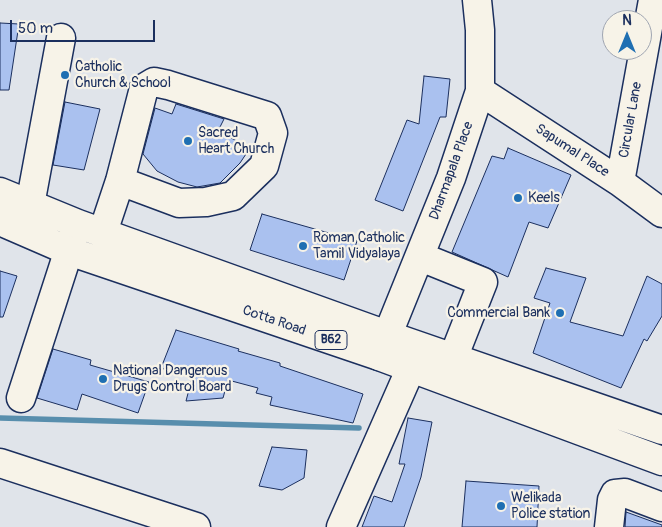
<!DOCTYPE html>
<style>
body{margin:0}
#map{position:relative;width:662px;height:527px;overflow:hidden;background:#e0e4ea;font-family:Pangolin,sans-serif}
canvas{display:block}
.north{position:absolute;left:602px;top:10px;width:50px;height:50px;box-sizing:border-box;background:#f7f3e8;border:1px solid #9fa5b1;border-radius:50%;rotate:0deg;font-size:14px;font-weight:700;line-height:20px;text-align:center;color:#1b2f5e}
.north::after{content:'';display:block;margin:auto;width:18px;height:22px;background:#1f6fb2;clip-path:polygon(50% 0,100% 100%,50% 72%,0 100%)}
.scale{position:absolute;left:10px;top:20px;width:145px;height:22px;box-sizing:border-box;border:2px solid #1b2f5e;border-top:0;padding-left:6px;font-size:15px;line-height:18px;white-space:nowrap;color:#1b2f5e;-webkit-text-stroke:4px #f7f3e8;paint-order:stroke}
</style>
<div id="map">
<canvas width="662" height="527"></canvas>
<div class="north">N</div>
<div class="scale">50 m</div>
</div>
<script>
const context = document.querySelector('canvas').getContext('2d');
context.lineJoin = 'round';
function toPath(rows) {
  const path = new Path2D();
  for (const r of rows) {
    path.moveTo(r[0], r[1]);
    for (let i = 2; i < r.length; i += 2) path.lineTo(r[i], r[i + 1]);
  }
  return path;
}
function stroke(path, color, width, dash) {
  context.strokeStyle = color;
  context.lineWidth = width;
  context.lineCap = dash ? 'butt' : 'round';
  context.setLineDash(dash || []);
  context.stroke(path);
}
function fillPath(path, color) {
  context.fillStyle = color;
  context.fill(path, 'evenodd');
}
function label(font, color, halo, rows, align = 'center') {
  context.font = font + ' Pangolin,sans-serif';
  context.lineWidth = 4.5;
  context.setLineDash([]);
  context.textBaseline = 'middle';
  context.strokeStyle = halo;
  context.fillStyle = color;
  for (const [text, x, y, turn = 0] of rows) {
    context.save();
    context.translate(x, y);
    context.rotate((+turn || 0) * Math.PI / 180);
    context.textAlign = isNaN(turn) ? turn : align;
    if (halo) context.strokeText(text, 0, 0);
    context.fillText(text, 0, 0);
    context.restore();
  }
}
stroke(toPath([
 [0,418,359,428]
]), '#588ead', 5.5);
const building = toPath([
 [0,23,19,24,9,90,0,90,0,23],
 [424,76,450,79,446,117,440,117,403,211,375,200,407,120,419,124,424,76],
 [65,102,100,109,84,170,53,165,65,102],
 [176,104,224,119,218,131,250,148,240,163,220,183,197,187,178,182,157,171,143,154,155,108,172,114,176,104],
 [508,148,571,175,548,228,529,222,508,277,452,252,492,156,504,159,508,148],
 [262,214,357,241,344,280,250,250,262,214],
 [546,268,586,278,570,322,623,336,647,276,662,284,662,316,647,341,644,339,621,388,533,353,550,303,534,298,546,268],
 [0,271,17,276,3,317,0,317,0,271],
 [176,330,239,349,238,351,280,363,280,366,363,394,353,423,270,405,272,397,256,393,258,388,228,380,223,398,186,401,192,378,161,368,176,330],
 [53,349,91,360,90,365,149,382,138,413,82,394,77,410,37,398,53,349],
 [408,418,432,422,421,477,404,527,362,527,374,496,392,502,405,464,399,464,408,418],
 [272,447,307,450,304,478,282,490,259,486,272,447],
 [466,481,539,486,537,527,462,527,466,481],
 [626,512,662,525,662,527,625,527,626,512]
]);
fillPath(building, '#aac1ef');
stroke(building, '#1b2f5e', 1);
const minor = toPath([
 [480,91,620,182,662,213],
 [620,182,653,0],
 [30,205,61,38],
 [103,232,120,181,144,88,154,82,168,85,267,116,273,133,264,166,233,196,206,202,179,203,120,181],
 [421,257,483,282,453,358],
 [379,356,451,178,480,91,480,30,477,0],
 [21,398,76,228],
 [0,463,196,527],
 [341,527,411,368],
 [609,527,612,500,615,494,625,493,662,507]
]);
const major = toPath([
 [0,192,78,224,387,335,662,430],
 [0,221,69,251,379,356,662,461]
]);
stroke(minor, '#1b2f5e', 31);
stroke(major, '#1b2f5e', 31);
stroke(minor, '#f7f3e8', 28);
stroke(major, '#f7f3e8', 28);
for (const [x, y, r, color] of [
 [65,75,5,"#1f6fb2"],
 [188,141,5,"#1f6fb2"],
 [518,198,5,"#1f6fb2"],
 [303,246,5,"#1f6fb2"],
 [560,313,5,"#1f6fb2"],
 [103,379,5,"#1f6fb2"],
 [501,506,5,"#1f6fb2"]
]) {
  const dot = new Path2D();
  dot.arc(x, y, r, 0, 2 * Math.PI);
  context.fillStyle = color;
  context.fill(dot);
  stroke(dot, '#f7f3e8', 2);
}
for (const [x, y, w] of [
 [331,340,32]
]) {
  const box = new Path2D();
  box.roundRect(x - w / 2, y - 9.5, w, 19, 4);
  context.fillStyle = '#f7f3e8';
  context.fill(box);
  stroke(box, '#1b2f5e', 1);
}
label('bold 12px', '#1b2f5e', null, [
 ["B62",331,340]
]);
label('14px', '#1b2f5e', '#f7f3e8', [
 ["Catholic",75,67],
 ["Church & School",75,83],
 ["Sacred",198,133],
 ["Heart Church",198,149],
 ["Keels",528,198],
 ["Roman Catholic",313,238],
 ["Tamil Vidyalaya",313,254],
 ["Commercial Bank",550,313,"right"],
 ["National Dangerous",113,371],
 ["Drugs Control Board",113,387],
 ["Welikada",511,498],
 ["Police station",511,514]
], 'left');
label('14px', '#1b2f5e', '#f7f3e8', [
 ["Circular Lane",631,120,-80],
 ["Sapumal Place",572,151,33],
 ["Dharmapala Place",452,171,-70],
 ["Cotta Road",274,321,19]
]);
</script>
